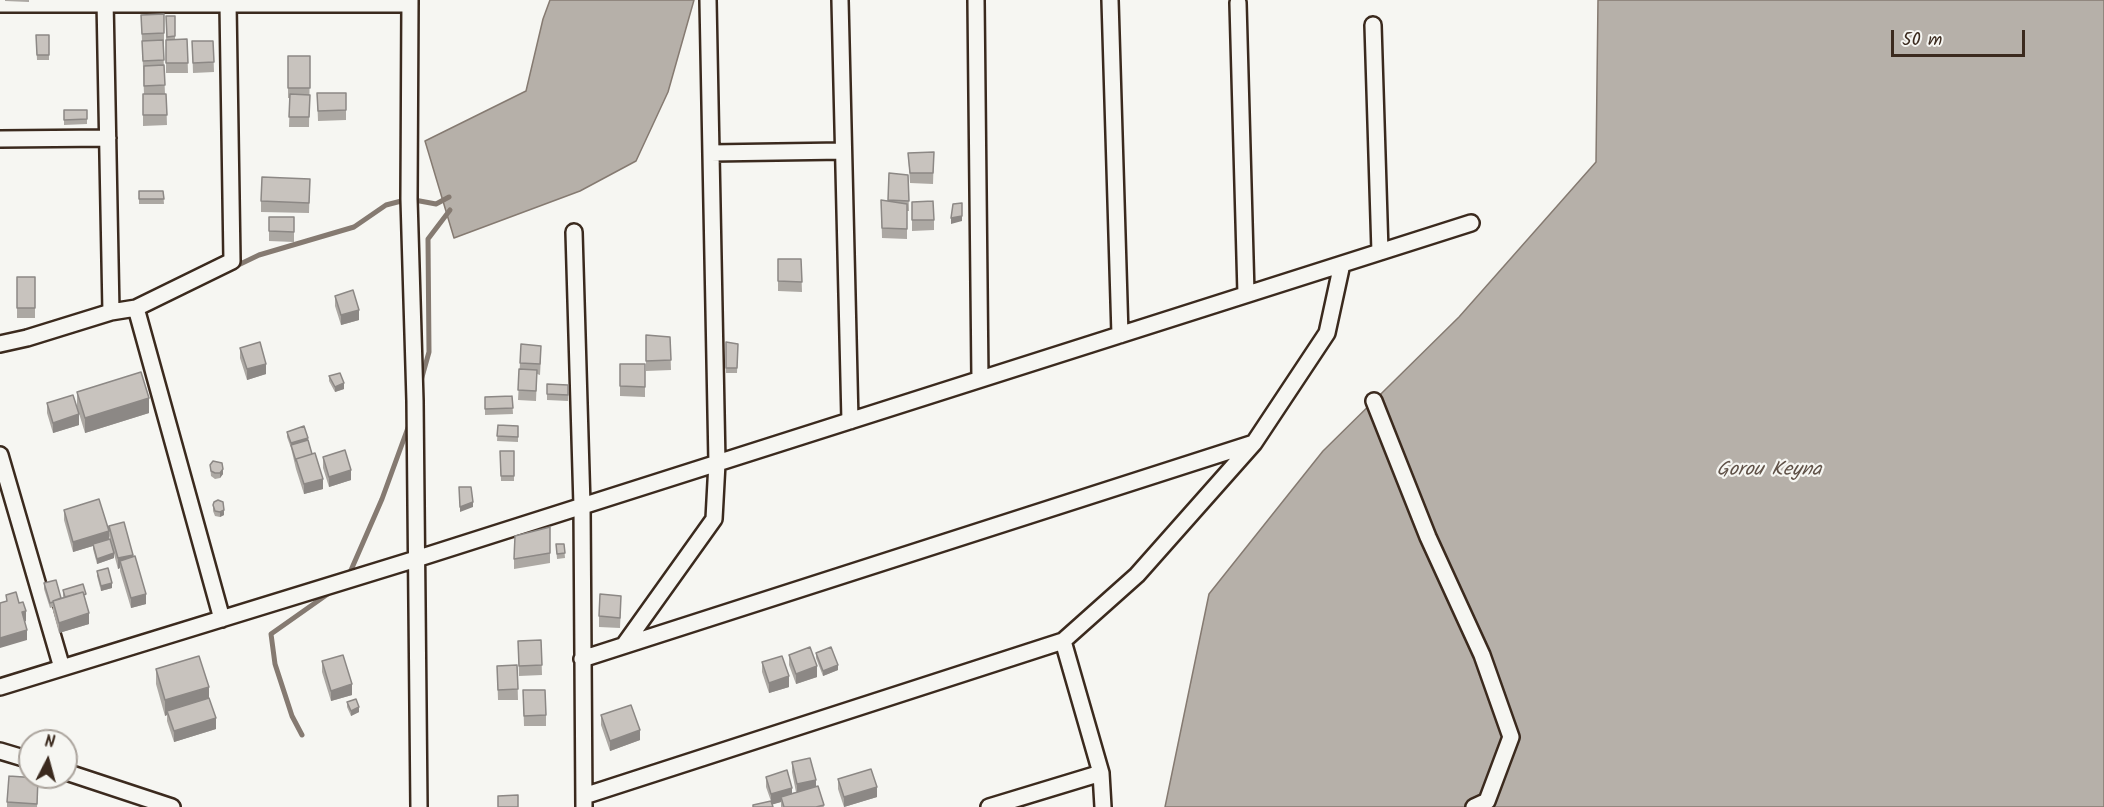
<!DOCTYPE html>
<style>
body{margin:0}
#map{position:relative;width:2104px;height:807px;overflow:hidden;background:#f6f6f2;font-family:Kalam,sans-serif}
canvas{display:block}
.north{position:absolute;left:18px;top:729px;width:60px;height:60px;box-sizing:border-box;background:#f6f6f2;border:2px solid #aba49d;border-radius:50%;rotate:6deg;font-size:16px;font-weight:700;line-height:24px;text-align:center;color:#3b2a1e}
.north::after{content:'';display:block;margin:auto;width:21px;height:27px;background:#3b2a1e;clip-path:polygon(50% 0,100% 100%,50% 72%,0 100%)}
.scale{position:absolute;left:1891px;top:30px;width:134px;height:27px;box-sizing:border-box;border:3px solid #3b2a1e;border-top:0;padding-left:8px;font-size:18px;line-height:21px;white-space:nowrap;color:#3b2a1e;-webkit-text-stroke:4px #f6f6f2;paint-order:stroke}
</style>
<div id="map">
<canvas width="2104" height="807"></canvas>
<div class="north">N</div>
<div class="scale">50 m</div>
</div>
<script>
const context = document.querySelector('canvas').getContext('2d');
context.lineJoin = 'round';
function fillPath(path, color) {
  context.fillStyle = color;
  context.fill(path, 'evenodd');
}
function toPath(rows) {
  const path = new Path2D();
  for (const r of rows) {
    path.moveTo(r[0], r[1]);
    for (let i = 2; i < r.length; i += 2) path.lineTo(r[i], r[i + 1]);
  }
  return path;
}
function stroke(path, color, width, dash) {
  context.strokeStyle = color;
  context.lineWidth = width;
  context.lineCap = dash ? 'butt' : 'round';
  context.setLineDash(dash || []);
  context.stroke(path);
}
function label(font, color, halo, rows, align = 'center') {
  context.font = font + ' Kalam,sans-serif';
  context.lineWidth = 4.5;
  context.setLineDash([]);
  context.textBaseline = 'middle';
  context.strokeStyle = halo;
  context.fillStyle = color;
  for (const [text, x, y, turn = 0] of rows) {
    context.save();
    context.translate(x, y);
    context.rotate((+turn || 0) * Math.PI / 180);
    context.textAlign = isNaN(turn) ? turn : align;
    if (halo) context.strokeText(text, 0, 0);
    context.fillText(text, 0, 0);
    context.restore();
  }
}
const water = toPath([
 [550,0,694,0,668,92,636,161,580,191,454,238,425,141,526,91,543,19,550,0],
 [1598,0,2104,0,2104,807,1165,807,1209,594,1323,451,1459,317,1596,162,1598,0]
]);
fillPath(water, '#b6b0a9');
stroke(water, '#857a71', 1.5);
stroke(toPath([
 [232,268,259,255,354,227,386,205,409,199,436,204,449,197],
 [420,384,429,352,428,239,450,210],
 [348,577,382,499,409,425],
 [302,735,292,716,275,664,271,634,332,591]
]), '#857a71', 5);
const street = toPath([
 [105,0,111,312],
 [410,0,409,199,415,401,419,807],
 [840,0,850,421],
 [976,0,980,379],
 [1110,0,1120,335],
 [1238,3,1246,294],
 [0,4,410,4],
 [1373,25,1380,252],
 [0,139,108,138],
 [711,153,843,151],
 [574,232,582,506,584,807],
 [136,308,222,619],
 [0,344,27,338,111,312,136,308,232,261,228,4],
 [1374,401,1428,537,1482,655,1511,737,1487,801,1474,807],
 [0,455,62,668],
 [624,645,714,519,717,463,708,0],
 [582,659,1254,443],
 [0,687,416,559,1471,223],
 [0,751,30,760],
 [66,772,172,807],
 [584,796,1063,641],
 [989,807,1101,773],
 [1103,807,1101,773,1063,641,1137,575,1254,443,1327,333,1342,264]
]);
stroke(street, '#3b2a1e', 20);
stroke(street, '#f6f6f2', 15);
fillPath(toPath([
 [5,0,29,0,29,2,5,1],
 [164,14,164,44,163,44,165,94,166,94,167,125,143,126,143,94,144,94,141,15],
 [166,16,175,16,175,40,187,39,188,73,166,73],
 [36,35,49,35,49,60,37,60],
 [192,41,213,41,214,72,193,73],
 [288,56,310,56,309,127,289,127,290,98,288,98],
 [317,93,346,93,346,120,318,121],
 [64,110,87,110,87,124,64,125],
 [934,152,933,184,910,183,908,153],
 [889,173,908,175,909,211,907,211,907,239,882,238,881,200,888,201],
 [310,179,309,213,261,212,261,201],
 [139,191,163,191,164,204,139,204],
 [912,202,934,220,934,230,912,231],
 [269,217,294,217,294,242,269,241],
 [778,259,801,259,802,292,778,291],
 [17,277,35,277,35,318,17,318],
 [335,296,359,320,341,325,335,306],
 [646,335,670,337,671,370,646,371],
 [726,342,738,344,737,373,726,373],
 [521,344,541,356,540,375,537,374,536,401,518,400],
 [240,348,266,374,247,380,240,358],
 [620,364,645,364,645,397,620,396],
 [329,376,344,389,335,392,329,381],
 [547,384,568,385,568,401,547,400],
 [77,392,149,413,85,433,77,407],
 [512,396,513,414,485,415,485,397],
 [47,403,79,425,53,433,47,413],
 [498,425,518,426,518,442,497,441],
 [287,432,308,440,323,489,304,494,296,469,291,448,287,437],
 [500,451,514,451,514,481,501,481],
 [323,457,351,480,329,487,323,468],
 [210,465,223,474,220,478,215,479,211,476],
 [213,505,224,515,220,517,215,516,213,511],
 [64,510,109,539,112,547,109,536,109,526,133,557,146,604,131,608,120,571,120,568,118,569,114,554,114,558,97,564,93,549,93,546,73,552,64,520],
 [550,527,550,563,514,569,514,559],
 [556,544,564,544,565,558,557,559],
 [97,571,112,588,101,591,97,576],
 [44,583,61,598,63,597,63,590,86,599,85,599,89,624,59,633,53,611,53,607,50,608,44,589],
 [621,606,620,628,599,627,599,616],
 [541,640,542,675,519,676,518,641],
 [816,653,838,670,823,676,816,658],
 [789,655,817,677,796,684,789,665],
 [322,661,352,695,331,701,322,672],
 [762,662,789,687,769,693,762,672],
 [517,665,518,700,498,700,497,666],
 [156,669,209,698,216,729,174,742,167,721,167,715,165,716,156,684],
 [523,690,546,715,546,726,524,726],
 [347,702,359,712,351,716,347,707],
 [601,715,640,740,610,751,601,725],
 [792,762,816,787,824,807,781,807,781,802,772,804,766,787,766,777,792,793,796,792,792,772],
 [838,779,877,797,844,807,838,789],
 [38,788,37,807,7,807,7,802]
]), '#aca8a3');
fillPath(toPath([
 [962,208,962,221,951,224,951,218],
 [359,310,359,320,341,325,341,315],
 [266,364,266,374,247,380,247,369],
 [344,383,344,389,335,392,335,387],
 [149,398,149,413,85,433,85,418],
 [79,414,79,425,53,433,53,423],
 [308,438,308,443,291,445,291,448,291,443],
 [223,469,223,474,220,478,220,473],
 [351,470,351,480,329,487,329,477],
 [323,479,323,489,304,494,304,484],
 [473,502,473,507,460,512,460,507],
 [224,510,224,515,220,517,220,512],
 [109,531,109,541,73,552,73,542],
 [114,553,114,558,97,564,97,559],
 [133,555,133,565,120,561,120,568,118,569,118,558],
 [112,583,112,588,101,591,101,586],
 [146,594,146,604,131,608,131,598],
 [26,611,26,621,22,623,22,612],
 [89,613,89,624,59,633,59,623],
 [27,630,27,640,0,648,0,638],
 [838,665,838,670,823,676,823,671],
 [817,666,817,677,796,684,796,674],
 [789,676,789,687,769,693,769,683],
 [352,684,352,695,331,701,331,691],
 [209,687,209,702,167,711,167,715,165,716,165,700],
 [359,707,359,712,351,716,351,711],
 [216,718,216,729,174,742,174,731],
 [640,730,640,740,610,751,610,741],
 [816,780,816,790,797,795,797,784],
 [877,787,877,797,844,807,844,797],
 [792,788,792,798,781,797,781,802,771,805,771,794]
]), '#8c8885');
const building = toPath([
 [164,14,164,33,142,34,141,15,164,14],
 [166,16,175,16,175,36,167,37,166,16],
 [36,35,49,35,49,55,37,55,36,35],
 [187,39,188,63,166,63,166,40,187,39],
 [163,40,164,60,143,61,142,41,163,40],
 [192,41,213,41,214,62,193,63,192,41],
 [288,56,310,56,310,88,288,88,288,56],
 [164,65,165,85,144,86,144,66,164,65],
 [317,93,346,93,346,110,318,111,317,93],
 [143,94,166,94,167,115,143,115,143,94],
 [290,94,310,95,309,117,289,117,290,94],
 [64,110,87,110,87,119,64,120,64,110],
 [934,152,933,173,910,173,908,153,934,152],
 [889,173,908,175,909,201,888,200,889,173],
 [262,177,310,179,309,203,261,201,262,177],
 [139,191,163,191,164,199,139,199,139,191],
 [881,200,907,204,907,229,882,228,881,200],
 [933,201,934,220,912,220,912,202,933,201],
 [962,203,962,216,951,218,953,204,962,203],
 [269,217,294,217,294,232,269,231,269,217],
 [778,259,801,259,802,282,778,281,778,259],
 [17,277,35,277,35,308,17,308,17,277],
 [353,290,359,310,341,315,335,296,353,290],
 [646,335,670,337,671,360,646,361,646,335],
 [260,342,266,364,247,369,240,348,260,342],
 [726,342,738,344,737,368,726,368,726,342],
 [521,344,541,346,540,364,520,363,521,344],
 [620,364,645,364,645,387,620,386,620,364],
 [519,369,537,370,536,391,518,390,519,369],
 [141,372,149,398,85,418,77,392,141,372],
 [340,373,344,383,335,387,329,376,340,373],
 [547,384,568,385,568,395,547,394,547,384],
 [73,395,79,414,53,423,47,403,73,395],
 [512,396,513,408,485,409,485,397,512,396],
 [498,425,518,426,518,437,497,436,498,425],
 [304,426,308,438,291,443,287,432,304,426],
 [308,440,312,454,296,459,296,461,291,445,308,440],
 [345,450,351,470,329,477,323,457,345,450],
 [500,451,514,451,514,476,501,476,500,451],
 [315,453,323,479,304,484,296,459,315,453],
 [213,461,222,463,223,469,220,473,215,473,211,471,210,465,213,461],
 [459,487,471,487,473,502,460,507,459,487],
 [99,499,109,531,73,542,64,510,99,499],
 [218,500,223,502,224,510,220,512,215,511,213,505,214,502,218,500],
 [124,522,133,555,118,558,109,526,124,522],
 [550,527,550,553,514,559,515,536,550,527],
 [110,539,114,553,97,559,93,544,110,539],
 [556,544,564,544,565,553,557,554,556,544],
 [135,556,146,594,131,598,120,561,135,556],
 [108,568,112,583,101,586,97,571,108,568],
 [56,580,61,598,53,601,53,602,50,603,44,583,56,580],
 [83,584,86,594,84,595,83,592,65,597,63,590,83,584],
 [16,592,19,603,23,602,26,611,22,612,27,630,0,638,0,603,7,601,6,595,16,592],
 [83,592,89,613,59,623,53,601,83,592],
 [600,594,621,596,620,618,599,616,600,594],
 [541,640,542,665,519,666,518,641,541,640],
 [810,647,817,666,796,674,789,655,810,647],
 [831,647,838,665,823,671,816,653,831,647],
 [343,655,352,684,331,691,322,661,343,655],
 [199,656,209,687,165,700,156,669,199,656],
 [782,656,789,676,769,683,762,662,782,656],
 [517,665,518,689,498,690,497,666,517,665],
 [523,690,545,690,546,715,524,716,523,690],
 [209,698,216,718,174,731,167,711,209,698],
 [356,699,359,707,351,711,347,702,356,699],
 [631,705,640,730,610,741,601,715,631,705],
 [810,758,816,780,797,784,792,762,810,758],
 [871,769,877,787,844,797,838,779,871,769],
 [787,770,792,788,771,794,766,777,787,770],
 [9,776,38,778,37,804,7,802,9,776],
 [818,786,824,805,816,807,784,807,781,797,818,786],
 [518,795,518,807,498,807,498,796,518,795],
 [771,801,773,807,753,807,753,805,771,801]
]);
fillPath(building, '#c8c3be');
stroke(building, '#8c8885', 1.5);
label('italic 20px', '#605248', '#f6f6f2', [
 ["Gorou Keyna",1769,472]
]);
</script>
